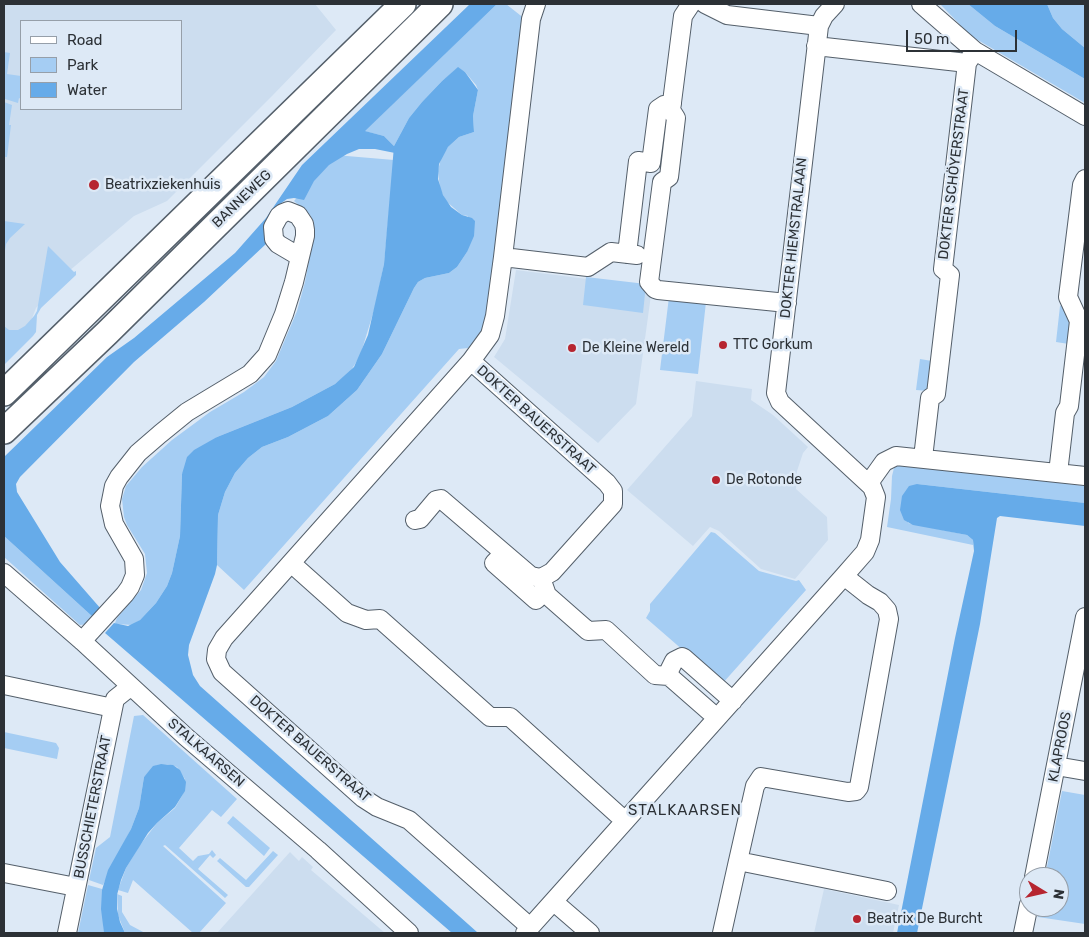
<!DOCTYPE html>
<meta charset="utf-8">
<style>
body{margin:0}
#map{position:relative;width:1089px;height:937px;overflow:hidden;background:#dde9f6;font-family:Rubik,sans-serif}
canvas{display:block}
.frame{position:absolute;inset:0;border:5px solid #2c3136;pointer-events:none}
.legend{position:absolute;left:20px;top:20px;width:162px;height:90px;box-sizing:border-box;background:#dde9f6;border:1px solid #969fa9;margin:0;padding:6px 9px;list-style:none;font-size:15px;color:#2c3136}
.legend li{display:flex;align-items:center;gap:10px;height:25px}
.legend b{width:25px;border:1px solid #969fa9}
.north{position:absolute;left:1019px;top:867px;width:50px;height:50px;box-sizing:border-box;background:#dde9f6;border:1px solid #969fa9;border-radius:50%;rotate:99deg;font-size:14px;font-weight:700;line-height:20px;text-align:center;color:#2c3136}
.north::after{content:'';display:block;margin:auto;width:18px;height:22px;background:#b62530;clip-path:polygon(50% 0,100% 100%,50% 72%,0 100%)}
.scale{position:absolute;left:906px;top:30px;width:111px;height:22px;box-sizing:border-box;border:2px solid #2c3136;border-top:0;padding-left:6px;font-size:15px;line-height:18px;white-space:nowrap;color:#2c3136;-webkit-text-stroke:4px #dde9f6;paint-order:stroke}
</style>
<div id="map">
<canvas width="1089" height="937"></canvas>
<div class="frame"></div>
<ul class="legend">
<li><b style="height:6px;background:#fff"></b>Road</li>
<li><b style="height:14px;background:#a5cdf3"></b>Park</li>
<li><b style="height:14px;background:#66abe9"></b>Water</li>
</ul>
<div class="north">N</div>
<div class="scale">50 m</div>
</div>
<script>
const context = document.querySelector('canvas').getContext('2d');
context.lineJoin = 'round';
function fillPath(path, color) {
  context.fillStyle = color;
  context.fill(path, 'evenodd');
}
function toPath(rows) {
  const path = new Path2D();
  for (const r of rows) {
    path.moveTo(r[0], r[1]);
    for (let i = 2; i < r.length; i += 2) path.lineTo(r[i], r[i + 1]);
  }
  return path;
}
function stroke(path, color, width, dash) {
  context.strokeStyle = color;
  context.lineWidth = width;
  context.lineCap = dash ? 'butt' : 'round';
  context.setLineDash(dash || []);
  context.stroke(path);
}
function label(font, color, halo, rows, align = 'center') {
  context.font = font + ' Rubik,sans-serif';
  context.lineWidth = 5;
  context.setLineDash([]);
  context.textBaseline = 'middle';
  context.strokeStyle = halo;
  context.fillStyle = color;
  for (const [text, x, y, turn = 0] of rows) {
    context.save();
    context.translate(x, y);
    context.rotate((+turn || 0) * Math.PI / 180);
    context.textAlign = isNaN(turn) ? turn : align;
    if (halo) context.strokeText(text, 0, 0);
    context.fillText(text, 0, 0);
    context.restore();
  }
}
fillPath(toPath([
 [4,4,315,4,336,30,272,96,167,201,134,216,62,277,36,308,29,326,4,354],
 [21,21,181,21,181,109,21,109],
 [516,270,643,286,651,295,636,404,598,443,494,357,505,339],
 [696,381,752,389,751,400,773,415,808,447,803,453,797,471,796,489,827,517,828,540,795,579,761,569,719,531,710,527,693,546,627,490,692,416],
 [290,852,299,861,302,857,313,867,311,870,385,933,217,933],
 [824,889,899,905,893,933,814,933]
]), '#ccddef');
fillPath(toPath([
 [497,4,506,4,525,19,488,317,481,332,468,348,459,349,244,590,217,565,218,515,225,492,235,473,248,458,262,447,288,437,328,416,357,390,382,354,414,288,418,282,425,278,449,273,457,267,467,252,468,216,462,215,446,201,440,189,438,171,441,158,448,147,459,137,474,132,473,116,478,90,476,85,465,72,458,68,442,81,422,102,409,118,394,146,384,136,364,131],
 [940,4,968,4,995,26,1085,79,1085,103,971,36],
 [1047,4,1085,4,1085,48,1062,29,1053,18],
 [4,52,10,53,7,74,21,76,21,99,19,98,18,103,5,99],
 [4,102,12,105,9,125,11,125,7,157,4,157],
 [335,155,394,160,384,264,375,307,360,356,350,372,335,384,292,407,217,437,182,474,180,536,172,573,167,586,156,603,140,620,132,625,116,624,115,623,117,618,141,590,147,573,145,554,127,525,124,517,122,499,126,486,142,467,172,440,210,412,244,392,264,377,276,361,297,311,305,282,314,234,314,222,310,215,294,201],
 [4,221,25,224,10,238,6,244,4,257],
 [48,246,74,272,76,271,76,275,41,308,37,315,36,332,33,336,4,365,4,326,9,330,18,330,25,326,34,316,37,311],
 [586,277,646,284,643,313,583,305],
 [669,297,706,302,698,374,660,370],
 [1063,304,1072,320,1069,344,1056,342,1060,306],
 [920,359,932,361,929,391,916,390],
 [900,464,1085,486,1085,503,917,484,908,523,967,535,973,540,973,545,887,527,891,499,892,476,894,468],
 [711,532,715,533,759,571,796,581,799,580,806,590,722,684,646,618,650,611,650,604],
 [4,536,94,618,88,624,80,625,4,557],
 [143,715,237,799,221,817,212,810,179,848,193,861,198,856,209,854,212,850,216,855,213,858,210,855,198,869,228,895,225,898,165,845,163,846,226,903,199,933,193,933,133,880,128,893,118,890,126,868,140,845,157,823,175,808,183,794,185,786,185,779,177,767,167,764,157,765,144,777,139,808,131,829,103,885,89,880,96,848,110,837,134,716],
 [4,732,56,743,59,748,57,759,4,748],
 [1062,791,1085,795,1085,924,1038,917,1039,907,1059,907,1059,877,1045,877],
 [233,816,270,848,264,856,227,823],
 [273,851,278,855,249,887,246,887,217,861,220,858,246,880],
 [88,885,102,889,104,933,78,933],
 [117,894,122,896,122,912,130,925,145,933,125,933,118,915]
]), '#a5cdf3');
fillPath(toPath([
 [470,4,497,4,365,131,384,136,394,146,395,153,375,149,359,149,347,154,329,165,314,181,304,200,294,198,287,199,280,204,274,213,266,233,266,244,204,302,134,362,20,477,16,484,4,484,4,457,107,357,134,338,235,253,266,218,302,165]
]), '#67abe9');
fillPath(toPath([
 [968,4,1047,4,1053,18,1062,29,1085,48,1085,79,995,26],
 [458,67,465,72,478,90,473,116,474,132,459,137,448,147,439,164,438,179,443,195,451,207,462,215,472,218,475,221,474,236,467,252,457,267,449,273,425,278,418,282,414,288,382,354,357,390,328,416,288,437,262,447,248,458,235,473,225,492,218,515,217,565,215,574,189,645,188,655,193,675,200,686,477,932,476,933,452,933,105,633,114,623,128,626,140,620,156,603,167,586,172,573,180,536,182,474,187,457,194,450,217,437,292,407,335,384,354,367,368,335,384,264,394,146,409,118,422,102,442,81],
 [4,484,16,484,17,492,60,562,101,609,94,618,4,536],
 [917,484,1085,503,1085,526,1000,516,997,518,980,624,917,933,897,933,955,638,974,551,973,540,967,535,913,525,904,520,900,510,902,496,909,486],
 [161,764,173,765,180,770,186,782,185,791,175,807,157,823,148,833,126,868,121,880,117,895,117,909,120,922,125,933,104,933,101,909,102,890,108,870,131,829,139,808,144,777,153,766]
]), '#66abe9');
const street = toPath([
 [691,4,683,16,671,110,676,118,669,177,662,182,649,282,655,289,658,290,787,303],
 [705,4,727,15,819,26],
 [921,4,975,51,1085,116],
 [816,46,967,63],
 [627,254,638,161,651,163,658,109,664,105,672,104],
 [503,257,588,267,611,252,637,255],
 [923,458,930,398,936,394,950,275,943,269,967,63,975,51],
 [1058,473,1065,413,1069,406,1079,321,1068,297,1082,185,1085,179],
 [869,483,884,462,896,456,1085,476],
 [415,520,420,519,436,500,441,499,531,576,541,578,552,572,613,504,613,491,607,483,471,361],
 [504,553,494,563,536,600,545,591],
 [291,563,347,613,366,620,380,619,490,717,510,717,625,821],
 [4,573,82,641,186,737,318,850,409,933],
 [541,578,547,595,588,631,606,630,655,675,669,676,717,718],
 [82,641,125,594,130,587,135,575,134,559,114,524,110,506,114,486,119,477,138,453,160,434,187,412,250,374,267,355,284,314,294,282,305,236,305,230,304,224,298,215,288,211,283,213,279,216,273,227,274,239,278,244,300,257],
 [669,676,670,669,674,661,682,657,684,658,733,701],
 [4,685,113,708],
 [1056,766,1085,771],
 [738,861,755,786,761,777,848,792,856,791,859,787,889,619,887,610,880,602,868,595,844,576],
 [4,873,76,887],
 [1034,877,1085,617],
 [554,902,590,933],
 [530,927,409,820,377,807,363,798,222,672,216,659,217,650,224,638,471,361,490,335,495,316,503,257,531,19,536,4],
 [67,933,115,699,130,687],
 [525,933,844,576,865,552,870,540,876,497,872,487,780,402,776,393,819,26,824,16,835,4],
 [722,933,738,861,887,891],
 [1023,933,1029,904]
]);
const secondary = toPath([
 [4,393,403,4],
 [4,431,107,333,440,4]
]);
stroke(street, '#545f6a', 20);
stroke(secondary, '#545f6a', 28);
stroke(street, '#fff', 18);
stroke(secondary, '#fff', 25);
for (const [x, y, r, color] of [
 [94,185,6,"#b62530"],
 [723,345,5,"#b62530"],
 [572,348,5,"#b62530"],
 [716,480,5,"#b62530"],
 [857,919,5,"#b62530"]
]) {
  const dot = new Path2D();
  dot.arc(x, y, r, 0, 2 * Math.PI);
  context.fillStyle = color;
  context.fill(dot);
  stroke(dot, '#dde9f6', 2);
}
label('14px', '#2c3136', '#dde9f6', [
 ["DOKTER SCHÖYERSTRAAT",954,174,-83],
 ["BANNEWEG",242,199,-44],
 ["DOKTER HIEMSTRALAAN",794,238,-84],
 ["DOKTER BAUERSTRAAT",536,420,42],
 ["KLAPROOS",1060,747,-79],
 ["DOKTER BAUERSTRAAT",310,749,41],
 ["STALKAARSEN",206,753,41],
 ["BUSSCHIETERSTRAAT",93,807,-79]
]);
label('14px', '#2c3136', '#dde9f6', [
 ["Beatrixziekenhuis",105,185],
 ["TTC Gorkum",733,345],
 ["De Kleine Wereld",582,348],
 ["De Rotonde",726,480],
 ["Beatrix De Burcht",867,919]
], 'left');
context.letterSpacing = '1px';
label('15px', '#2c3136', '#dde9f6', [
 ["STALKAARSEN",685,811]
]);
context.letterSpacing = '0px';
</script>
